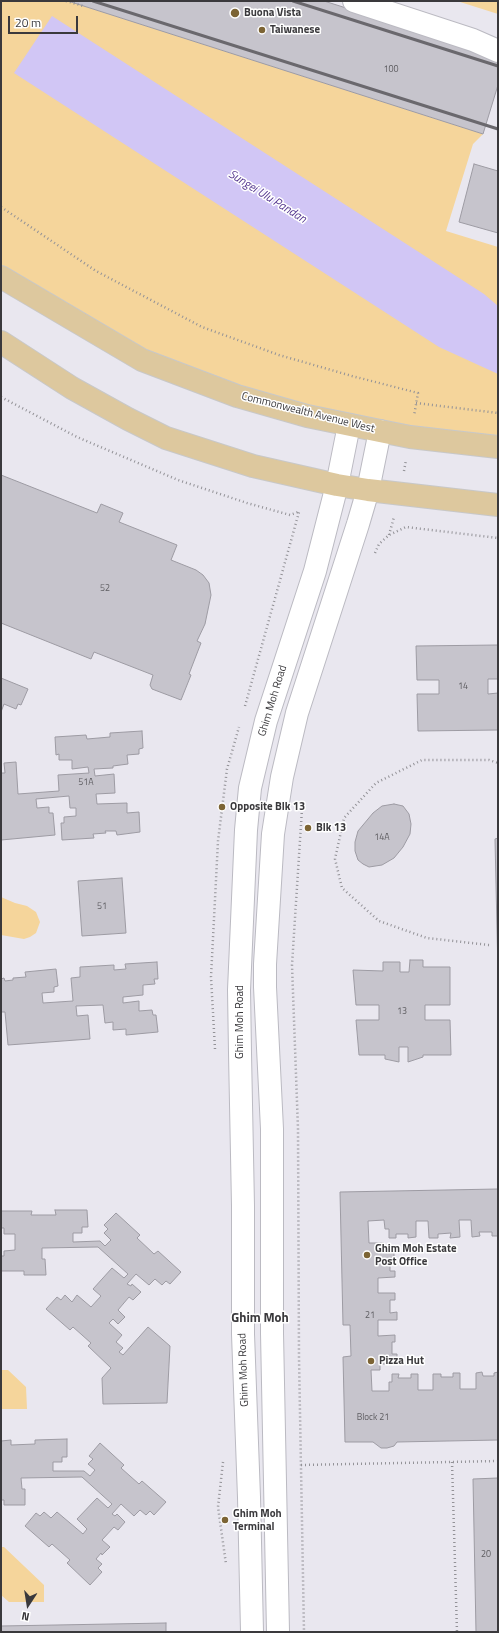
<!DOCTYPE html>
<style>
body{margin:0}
#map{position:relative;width:499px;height:1633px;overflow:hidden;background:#e9e7ef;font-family:"Titillium Web",sans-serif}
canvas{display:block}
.frame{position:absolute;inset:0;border:2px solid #3a393c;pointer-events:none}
.north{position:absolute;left:8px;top:1585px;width:40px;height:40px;-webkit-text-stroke:3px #fff;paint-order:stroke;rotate:192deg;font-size:11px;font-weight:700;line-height:16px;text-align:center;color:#3a393c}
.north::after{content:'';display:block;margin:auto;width:14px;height:18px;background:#3a393c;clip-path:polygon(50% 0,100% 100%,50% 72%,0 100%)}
.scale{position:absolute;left:8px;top:16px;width:70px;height:18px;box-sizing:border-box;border:2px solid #3a393c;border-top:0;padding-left:5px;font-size:12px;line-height:14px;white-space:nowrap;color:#3a393c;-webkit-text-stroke:3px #fff;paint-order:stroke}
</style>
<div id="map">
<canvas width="499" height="1633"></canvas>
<div class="frame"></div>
<div class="north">N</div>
<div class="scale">20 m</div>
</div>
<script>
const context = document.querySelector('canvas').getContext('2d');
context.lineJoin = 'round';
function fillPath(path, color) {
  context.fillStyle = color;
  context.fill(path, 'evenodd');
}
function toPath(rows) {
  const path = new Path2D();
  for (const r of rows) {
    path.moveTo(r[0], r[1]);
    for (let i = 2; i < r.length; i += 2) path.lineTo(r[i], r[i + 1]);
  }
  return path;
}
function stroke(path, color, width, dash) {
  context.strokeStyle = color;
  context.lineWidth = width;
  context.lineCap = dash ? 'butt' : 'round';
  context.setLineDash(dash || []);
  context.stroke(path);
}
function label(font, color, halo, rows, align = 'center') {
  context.font = font + ' "Titillium Web",sans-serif';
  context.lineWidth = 3;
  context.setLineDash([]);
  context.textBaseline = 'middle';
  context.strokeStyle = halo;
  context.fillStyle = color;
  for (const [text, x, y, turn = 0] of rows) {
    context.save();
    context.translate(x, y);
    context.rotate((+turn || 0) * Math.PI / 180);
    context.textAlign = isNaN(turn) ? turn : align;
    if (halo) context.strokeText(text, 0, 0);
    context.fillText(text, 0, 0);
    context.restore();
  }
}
fillPath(toPath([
 [1,1,68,1,483,134,473,144,446,231,498,247,498,447,237,396,1,277],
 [457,1,498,1,498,14],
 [1,897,15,903,27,906,36,912,40,922,36,933,30,937,24,939,1,935],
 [1,1370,8,1370,26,1387,27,1409,1,1409],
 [1,1547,4,1547,44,1585,44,1602,9,1602,1,1595]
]), '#f5d59b');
fillPath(toPath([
 [52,16,484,294,498,306,498,374,439,347,14,73]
]), '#d1c6f5');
const building = toPath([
 [68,1,324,1,498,56,498,85,483,134,68,1],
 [474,164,498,171,498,233,459,222,474,164],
 [1,475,97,513,101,504,123,513,119,522,177,545,171,560,196,570,203,575,209,583,211,595,205,624,197,641,201,643,189,674,191,675,181,700,152,689,150,685,153,675,94,652,91,659,1,623,1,475],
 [498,645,498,679,488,679,488,694,498,693,498,730,418,731,417,694,439,694,439,680,417,680,416,646,498,645],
 [1,678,28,689,21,705,18,704,16,709,4,704,1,712,1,678],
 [142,731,143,748,139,749,139,754,127,755,128,764,113,766,113,768,94,769,95,776,114,774,115,793,96,794,97,804,127,803,127,813,139,812,140,832,117,835,116,831,105,831,106,833,93,834,94,838,62,840,61,823,64,823,64,817,76,816,76,808,70,808,69,796,36,799,37,808,49,807,49,813,53,813,55,835,1,840,1,773,5,773,4,763,16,762,18,794,59,791,58,775,89,773,88,767,72,769,72,760,59,760,59,754,56,755,55,737,86,735,87,739,110,737,110,733,142,731],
 [394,804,403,806,409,814,411,824,410,834,403,847,394,858,382,865,369,867,363,864,358,860,355,851,355,842,358,831,373,813,382,806,394,804],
 [498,838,498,974,495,839,498,838],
 [122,878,126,933,82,936,78,881,122,878],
 [410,960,423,960,423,967,450,967,450,1005,425,1005,425,1020,450,1020,451,1055,423,1055,423,1057,408,1062,408,1047,399,1047,399,1062,385,1059,385,1055,359,1055,356,1020,379,1020,379,1005,356,1005,353,970,383,971,383,962,400,962,400,972,409,972,410,960],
 [157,962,158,979,154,979,155,984,143,985,143,995,123,997,123,1003,139,1001,139,1011,152,1010,153,1015,156,1015,158,1032,126,1035,126,1029,113,1030,113,1022,105,1023,103,1005,76,1006,77,1016,88,1015,90,1039,8,1045,5,1012,1,1012,1,979,4,978,5,981,13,980,13,978,26,977,25,972,56,969,58,986,54,987,54,992,42,993,43,1003,73,1001,71,978,80,977,80,967,114,965,114,970,126,969,125,964,157,962],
 [498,1189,498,1236,492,1236,492,1232,479,1232,480,1236,472,1237,471,1220,459,1220,460,1237,450,1238,451,1233,438,1234,438,1238,429,1238,428,1221,416,1221,416,1237,408,1238,408,1234,396,1234,396,1238,389,1238,389,1229,385,1229,384,1220,368,1221,369,1243,384,1243,384,1250,394,1250,394,1258,390,1258,390,1271,395,1271,395,1277,378,1278,378,1293,395,1293,395,1300,390,1300,390,1313,397,1312,397,1320,378,1320,378,1336,395,1335,395,1342,392,1342,392,1354,397,1354,397,1361,387,1361,388,1364,380,1364,380,1370,371,1370,372,1391,389,1391,389,1382,392,1382,392,1374,399,1374,398,1378,411,1378,411,1374,418,1374,418,1390,433,1390,433,1374,441,1374,441,1377,453,1377,453,1373,460,1373,460,1389,476,1389,476,1373,482,1372,483,1376,494,1376,494,1373,498,1372,498,1440,397,1442,394,1446,387,1448,381,1448,373,1442,345,1442,343,1357,351,1356,350,1325,343,1325,340,1192,498,1189],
 [55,1210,87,1210,88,1227,82,1227,82,1233,73,1233,73,1242,100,1241,105,1246,111,1240,104,1233,108,1229,104,1225,116,1213,140,1235,137,1238,154,1254,158,1251,181,1272,170,1284,166,1281,162,1285,155,1279,149,1285,136,1274,127,1284,131,1286,132,1284,141,1292,133,1300,129,1297,118,1310,125,1317,118,1324,113,1319,109,1323,122,1335,116,1342,123,1348,119,1352,123,1355,148,1327,170,1346,167,1403,103,1404,102,1378,111,1368,88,1346,91,1343,73,1327,70,1330,46,1309,57,1297,61,1300,65,1295,72,1302,77,1295,91,1307,101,1296,93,1289,112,1268,124,1278,128,1274,98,1247,42,1248,42,1259,45,1259,46,1275,24,1275,24,1271,1,1271,1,1256,4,1256,4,1251,15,1250,15,1234,4,1234,4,1228,1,1228,1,1211,32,1211,31,1215,56,1215,55,1210],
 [67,1439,67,1457,62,1457,62,1462,53,1462,53,1471,84,1471,90,1476,95,1470,88,1464,93,1459,89,1456,100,1443,124,1465,121,1468,139,1484,142,1481,166,1502,154,1515,150,1511,146,1515,140,1510,134,1516,121,1504,112,1514,115,1516,117,1514,125,1522,118,1530,114,1527,102,1540,110,1547,102,1555,101,1553,96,1559,102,1564,98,1568,102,1572,90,1585,67,1563,70,1560,52,1544,49,1547,25,1526,36,1513,40,1516,44,1512,51,1518,57,1512,83,1534,87,1529,77,1519,97,1498,108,1508,112,1504,82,1477,21,1478,22,1489,25,1489,25,1505,4,1505,4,1500,1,1500,1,1441,11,1440,11,1445,35,1444,35,1440,67,1439],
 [498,1478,498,1632,476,1632,473,1479,498,1478],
 [166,1623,166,1632,1,1632,1,1626,166,1623]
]);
fillPath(building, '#c6c4cc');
stroke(building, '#9d9ba3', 1);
const minor = toPath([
 [354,1,473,40,498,51],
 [252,1632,249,1497,243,1334,243,1206,240,1053,239,990,246,830,250,788,266,721,315,571,337,485,349,425],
 [278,1632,272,1333,272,1129,265,987,265,964,273,834,282,777,297,713,358,524,368,490,380,431]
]);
const major = toPath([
 [1,277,142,360,237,396,307,416,380,431,410,437,498,447],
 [1,342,72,388,128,419,166,438,253,466,337,485,368,490,498,505]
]);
stroke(minor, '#bbbac2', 24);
stroke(major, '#c8c8c8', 24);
stroke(toPath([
 [66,1,83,6],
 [1,207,96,271,202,327,279,355,352,376,418,393,414,416],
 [1,397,77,437,178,480,247,503,290,515,298,512],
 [416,403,498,413],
 [404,471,406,460],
 [389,535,394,517],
 [375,553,379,544,389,535,406,527,498,538],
 [245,706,299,512],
 [302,809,292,965,298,1129,299,1358,304,1632],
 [489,945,427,938,379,921,342,888,335,859,344,818,376,783,422,760,489,760,498,763],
 [215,1049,211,977,218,841,227,769,239,727],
 [223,1462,218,1507,226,1564],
 [452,1462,457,1632],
 [301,1465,498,1461]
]), '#939297', 2.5, [1, 3]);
stroke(minor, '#fff', 22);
stroke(major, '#ddc89e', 22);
stroke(toPath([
 [93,1,498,129],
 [293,1,498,66]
]), '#6a686d', 3);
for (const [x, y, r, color] of [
 [235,13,5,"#7c6434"],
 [262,30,4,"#7c6434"],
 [222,807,4,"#7c6434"],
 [308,828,4,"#7c6434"],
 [367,1255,4,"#7c6434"],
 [371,1361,4,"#7c6434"],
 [225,1520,4,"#7c6434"]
]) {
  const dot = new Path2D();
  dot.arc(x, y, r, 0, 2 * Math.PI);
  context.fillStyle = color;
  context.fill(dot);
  stroke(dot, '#fff', 1.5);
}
label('9px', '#5d5c60', null, [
 ["100",391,70],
 ["52",105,589],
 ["14",463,687],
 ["51A",86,783],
 ["14A",382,838],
 ["51",102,907],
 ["13",402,1012],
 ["21",370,1316],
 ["Block 21",373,1418],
 ["20",486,1555]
]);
label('bold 11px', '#3a393c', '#fff', [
 ["Buona Vista",244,13],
 ["Taiwanese",270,30],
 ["Opposite Blk 13",230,807],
 ["Blk 13",316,828],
 ["Ghim Moh Estate",375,1249],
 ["Post Office",375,1262],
 ["Pizza Hut",379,1361],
 ["Ghim Moh",233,1514],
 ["Terminal",233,1527]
], 'left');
label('11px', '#3a393c', '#fff', [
 ["Commonwealth Avenue West",308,413,14],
 ["Ghim Moh Road",273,701,-73],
 ["Ghim Moh Road",240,1022,-90],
 ["Ghim Moh Road",244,1370,-92]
]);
label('italic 12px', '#53358e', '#fff', [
 ["Sungei Ulu Pandan",267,197,32]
]);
label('bold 13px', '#3a393c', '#fff', [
 ["Ghim Moh",260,1319]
]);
</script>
